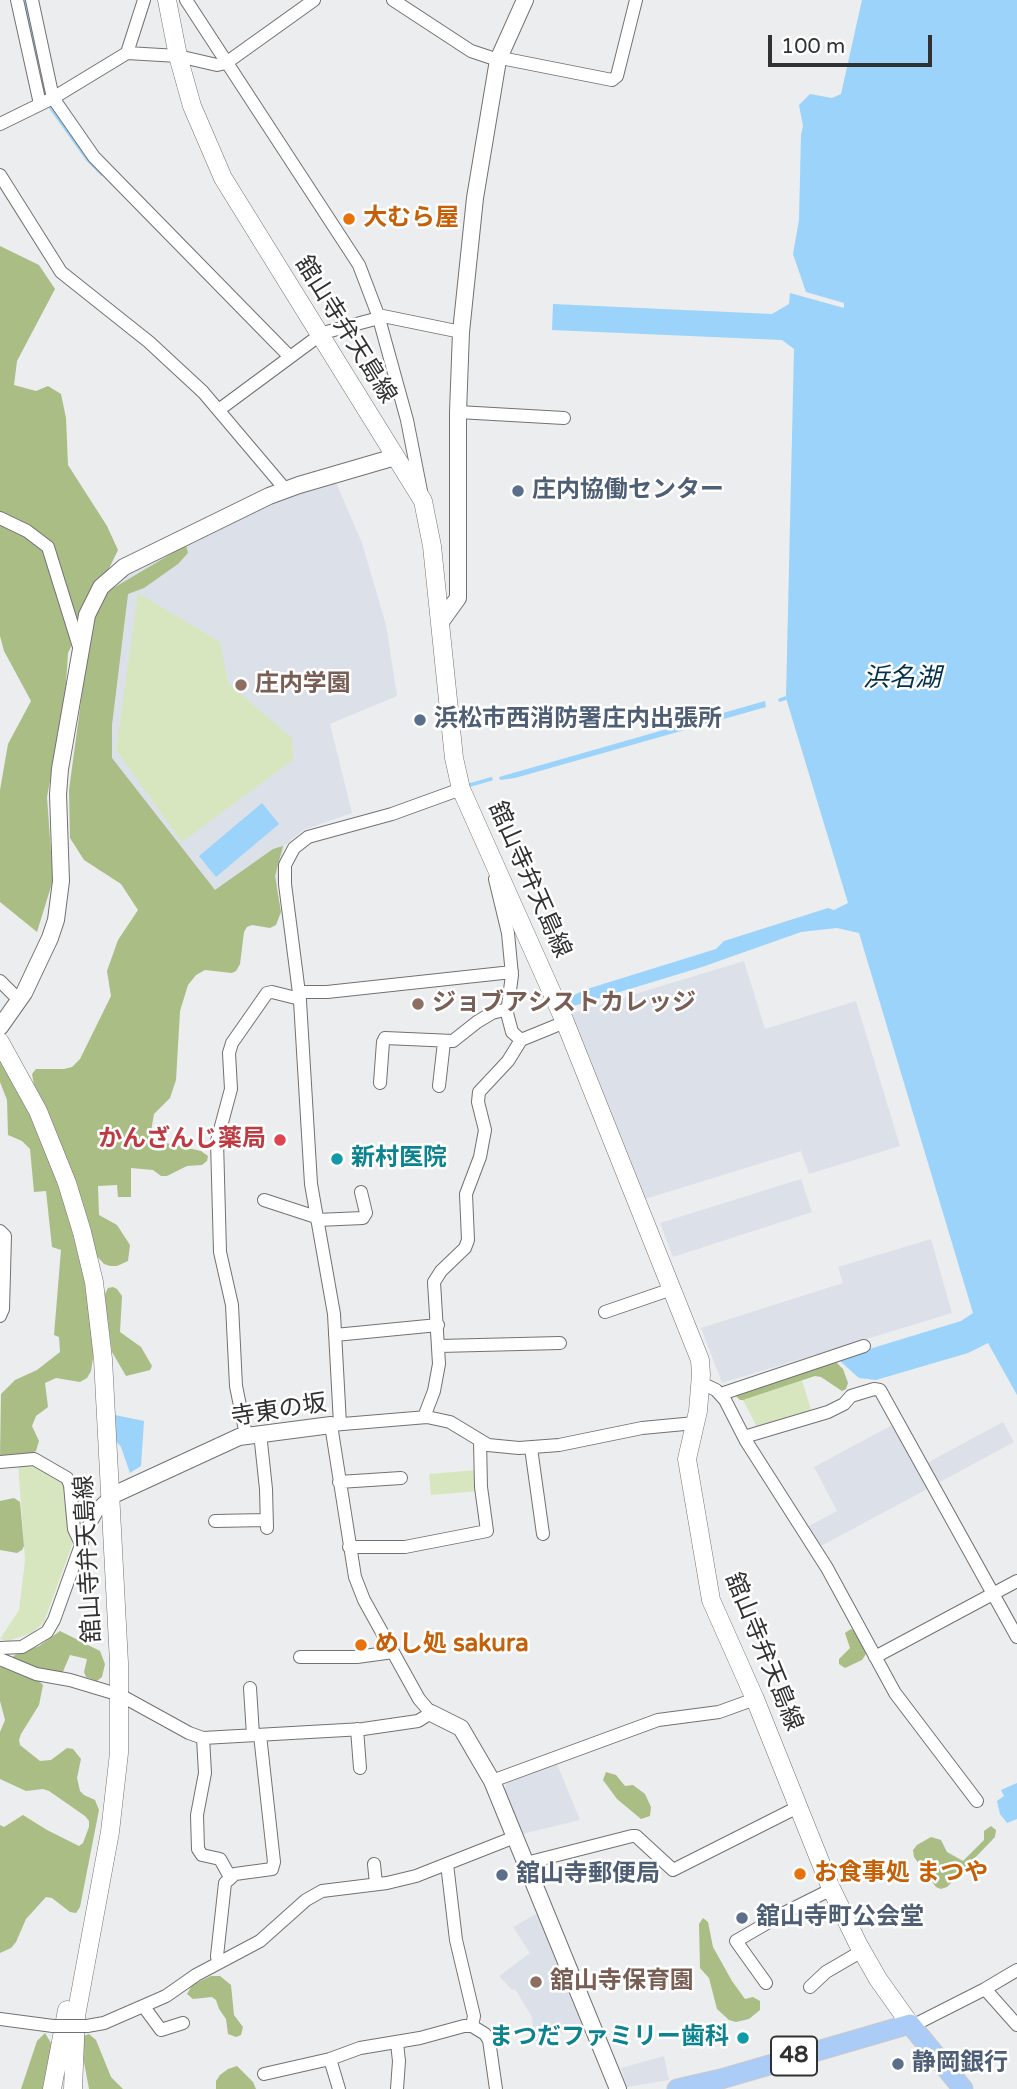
<!DOCTYPE html>
<meta charset="utf-8">
<style>
body{margin:0}
#map{position:relative;width:1017px;height:2089px;overflow:hidden;background:#ecedee;font-family:"Varela Round",sans-serif}
canvas{display:block}
.scale{position:absolute;left:768px;top:35px;width:164px;height:32px;box-sizing:border-box;border:4px solid #313132;border-top:0;padding-left:9px;font-size:21px;line-height:24px;white-space:nowrap;color:#313132;-webkit-text-stroke:5px #fff;paint-order:stroke}
</style>
<div id="map">
<canvas width="1017" height="2089"></canvas>
<div class="scale">100 m</div>
</div>
<script>
const context = document.querySelector('canvas').getContext('2d');
context.lineJoin = 'round';
function fillPath(path, color) {
  context.fillStyle = color;
  context.fill(path, 'evenodd');
}
function toPath(rows) {
  const path = new Path2D();
  for (const r of rows) {
    path.moveTo(r[0], r[1]);
    for (let i = 2; i < r.length; i += 2) path.lineTo(r[i], r[i + 1]);
  }
  return path;
}
function stroke(path, color, width, dash) {
  context.strokeStyle = color;
  context.lineWidth = width;
  context.lineCap = dash ? 'butt' : 'round';
  context.setLineDash(dash || []);
  context.stroke(path);
}
function label(font, color, halo, rows, align = 'center') {
  context.font = font + ' "Varela Round","Noto Sans JP",sans-serif';
  context.lineWidth = 5;
  context.setLineDash([]);
  context.textBaseline = 'middle';
  context.strokeStyle = halo;
  context.fillStyle = color;
  for (const [text, x, y, turn = 0] of rows) {
    context.save();
    context.translate(x, y);
    context.rotate((+turn || 0) * Math.PI / 180);
    context.textAlign = isNaN(turn) ? turn : align;
    if (halo) context.strokeText(text, 0, 0);
    context.fillText(text, 0, 0);
    context.restore();
  }
}
fillPath(toPath([
 [335,480,362,543,386,625,397,696,330,724,352,813,303,830,284,846,277,887,226,910,105,781,105,593,120,576,261,508],
 [744,961,765,1029,856,1001,900,1146,809,1174,801,1151,645,1199,569,1014],
 [801,1179,812,1212,673,1257,660,1223],
 [931,1239,952,1313,722,1383,701,1328,843,1283,838,1267],
 [1003,1422,1014,1442,938,1483,927,1463],
 [896,1423,931,1487,819,1547,807,1527,837,1511,814,1467],
 [557,1764,580,1820,522,1834,504,1790,507,1782],
 [538,1913,585,2026,534,2042,532,2017,515,1989,512,1990,499,1976,530,1953,513,1927],
 [664,2056,669,2080,627,2087,621,2068]
]), '#dce1e9');
fillPath(toPath([
 [138,593,220,642,228,683,292,738,293,760,182,842,116,750],
 [802,1380,812,1413,758,1429,743,1400],
 [27,1461,59,1475,67,1486,72,1545,44,1622,32,1633,8,1641,0,1639,19,1610,25,1560,18,1462],
 [477,1470,479,1491,431,1495,429,1474]
]), '#d7e6be');
fillPath(toPath([
 [0,246,39,265,55,289,17,361,14,385,36,391,48,386,61,394,66,418,68,465,107,526,118,550,68,653,65,699,47,797,53,880,37,932,0,902,0,790,8,744,31,701,4,651,0,636],
 [186,545,188,553,178,564,144,588,128,594,112,725,112,758,215,890,273,849,283,846,275,876,281,912,276,925,270,928,252,925,247,927,244,932,240,964,236,971,232,973,205,970,196,975,188,985,180,1011,176,1080,170,1098,154,1114,151,1131,157,1141,201,1151,208,1156,207,1161,202,1165,187,1166,167,1176,161,1176,153,1170,131,1168,131,1197,118,1197,117,1185,98,1186,99,1215,117,1225,130,1245,128,1261,117,1266,110,1266,104,1264,96,1255,75,1180,56,1132,34,1085,32,1074,36,1069,64,1069,72,1067,80,1059,111,996,107,971,118,940,138,910,121,884,84,860,70,838,69,790,93,612,105,593],
 [0,1059,31,1115,51,1162,67,1210,85,1284,94,1352,91,1371,87,1378,80,1382,56,1378,45,1383,48,1407,36,1416,32,1426,39,1441,36,1451,32,1453,0,1458,1,1394,15,1380,37,1370,60,1352,59,1337,54,1335,61,1250,52,1247,46,1191,34,1192,30,1149,22,1141,8,1135,7,1100,0,1082],
 [113,1287,117,1289,122,1296,120,1332,141,1347,152,1366,150,1370,126,1376,112,1352,104,1296,108,1288],
 [834,1360,843,1369,848,1383,846,1389,842,1391,821,1377,815,1376,743,1400,740,1400,735,1395],
 [14,1498,20,1502,24,1546,22,1550,17,1553,0,1550,0,1501],
 [851,1629,855,1631,866,1654,862,1660,845,1668,839,1664,839,1659,850,1648,845,1633],
 [60,1631,100,1651,105,1664,102,1677,97,1681,86,1677,84,1672,87,1659,70,1655,62,1674,37,1671,11,1658,15,1655,39,1646],
 [4,1666,39,1681,43,1685,39,1705,21,1734,19,1740,20,1745,40,1761,51,1760,67,1748,73,1749,81,1759,77,1778,80,1791,84,1795,95,1800,99,1810,80,1907,76,1913,70,1912,52,1898,46,1897,26,1919,16,1942,11,1948,0,1953,0,1825,4,1827,23,1815,47,1830,79,1846,83,1843,89,1827,89,1821,85,1816,49,1791,43,1789,26,1791,0,1779,0,1732,5,1720,0,1701,0,1667],
 [606,1772,616,1775,625,1786,633,1785,645,1794,651,1807,650,1816,641,1819,617,1799,603,1780],
 [991,1826,996,1830,995,1837,947,1887,941,1889,936,1887,914,1857,913,1850,917,1845,931,1837,941,1840,947,1852,963,1861,984,1840,984,1831],
 [703,1918,708,1922,713,1947,732,1981,745,1999,753,1997,760,2001,760,2010,749,2019,736,2022,729,2020,717,2009,709,1978,700,1968,699,1924],
 [211,1976,220,1976,231,1985,234,2015,243,2027,241,2035,236,2037,228,2034,226,2019,219,2009,216,2000,212,1997,193,1999,187,1994,192,1985],
 [45,2033,51,2043,52,2051,47,2089,21,2089,37,2041],
 [89,2034,96,2040,111,2077,123,2089,89,2089,81,2046,84,2036],
 [237,2066,253,2082,256,2089,216,2089,216,2081,220,2075,228,2069]
]), '#a9bd85');
fillPath(toPath([
 [862,0,1017,0,1017,1395,988,1343,968,1353,876,1380,859,1378,840,1361,840,1358,961,1321,973,1313,859,933,837,928,801,932,702,967,567,1008,563,1000,587,989,716,949,724,941,828,908,834,910,848,903,786,698,794,349,782,340,552,330,553,304,772,314,789,304,790,293,844,308,844,303,806,292,793,254,799,220,801,135,803,126,799,105,810,94,832,98,841,94],
 [765,701,766,707,515,778,500,780,499,777],
 [262,803,279,824,216,877,199,856],
 [115,1415,144,1421,141,1466,130,1473,121,1447,116,1441],
 [1017,1783,1017,1819,1007,1823,1000,1814,997,1801,1004,1796,1001,1790]
]), '#9bd3fa');
stroke(toPath([
 [24,0,37,62],
 [51,108,88,160,102,174],
 [780,700,786,698],
 [470,785,491,779]
]), '#9bd3fa', 3.5);
const minor = toPath([
 [17,0,40,104],
 [32,0,53,98,94,157,290,357],
 [186,0,359,265,378,315,461,332],
 [393,0,471,51,498,60,506,59,612,80,617,76,636,0],
 [127,53,144,0],
 [0,124,53,98,127,53,178,56,217,65,226,63,314,0],
 [0,175,61,272,149,342,203,392,285,489],
 [378,315,407,420,421,491],
 [319,334,379,318],
 [220,409,320,335],
 [458,412,564,418],
 [0,518,27,531,48,547,80,650],
 [495,879,508,933,512,975,507,1013,512,1032,521,1040],
 [0,981,20,1001],
 [300,992,327,992,512,972],
 [380,1083,383,1042,385,1038,453,1041,477,1022,492,1013,508,1009],
 [439,1086,444,1042],
 [264,1200,316,1217],
 [317,1220,363,1218,366,1213,361,1192],
 [0,1231,5,1236,3,1309,0,1316],
 [605,1312,672,1289],
 [335,1335,438,1325],
 [439,1346,560,1343],
 [701,1383,716,1390,725,1400,746,1441,827,1568,895,1693,977,1801],
 [721,1394,864,1346],
 [424,1417,434,1391,439,1364,434,1282,441,1271,465,1248,468,1240,466,1194,480,1157,485,1130,478,1102,479,1092,508,1061,521,1040,565,1022],
 [340,1424,334,1314,311,1184,300,1001,285,884,285,865,294,848,308,837,392,814,461,789],
 [260,1433,266,1489,267,1528],
 [246,1435,236,1386,232,1305,220,1252,217,1141,231,1089,229,1053,232,1043,267,993,272,992,300,999],
 [744,1437,828,1412,844,1404,851,1396,874,1389,880,1390,1017,1637],
 [531,1448,543,1534],
 [0,1462,34,1459,67,1478,70,1485,74,1529,81,1544],
 [339,1482,401,1478],
 [215,1521,266,1520],
 [349,1547,405,1547,487,1531,481,1487,480,1441],
 [0,1648,22,1647,47,1632,54,1620,86,1531,100,1506,111,1496],
 [300,1657,357,1657,393,1652],
 [875,1657,1017,1581],
 [0,1659,36,1674,70,1680,120,1695,189,1733,203,1738,363,1729,418,1721,431,1713,419,1699,364,1600,355,1577,331,1425,427,1417,450,1422,488,1445,519,1448,559,1445,642,1428,695,1423],
 [250,1688,253,1735],
 [357,1729,360,1768],
 [203,1738,205,1773,197,1815,198,1849,202,1855,220,1859,230,1877],
 [492,1781,658,1720,719,1712,755,1699],
 [526,1863,632,1836,636,1836,673,1870,798,1807],
 [374,1864,376,1884],
 [447,1864,456,1940,474,2016,472,2026],
 [218,1963,217,1956,225,1883,235,1874,272,1869,274,1862,260,1735],
 [766,1983,736,1941,786,1912,832,1889],
 [810,1987,826,1972,862,1951],
 [985,1989,1017,1970],
 [144,2007,161,2030,183,2023],
 [0,2019,53,2026],
 [87,2026,104,2023,166,1996,196,1975,260,1941,306,1900,322,1891,387,1883,416,1876,515,1837],
 [912,2026,985,1989,1017,2025],
 [330,2059,339,2089],
 [264,2074,330,2059,360,2048,420,2038,464,2026,472,2026,485,2034,489,2040,496,2089],
 [397,2089,399,2061,397,2043]
]);
const tertiary = toPath([
 [440,623,458,598,458,412,461,332,475,198,498,60,525,0],
 [0,1027,24,993,50,938,56,920,61,881,58,794,60,769,87,615,101,587,124,567,269,496,299,485,395,457],
 [111,1496,239,1437,331,1425],
 [431,1713,461,1728,492,1781,618,2089]
]);
const secondary = toPath([
 [167,0,178,56,192,106,223,178,423,501,432,546,454,758,461,789,565,1022,700,1360,701,1375,698,1411,687,1459,711,1600,755,1699,830,1886,858,1944,878,1979,910,2024],
 [0,1042,38,1111,67,1183,82,1232,94,1282,103,1359,119,1663,119,1753,110,1832,76,2016,73,2089],
 [52,2089,67,2010]
]);
const primary = toPath([
 [677,2089,721,2079,910,2024,963,2089]
]);
stroke(minor, '#717273', 14);
stroke(tertiary, '#717273', 18);
stroke(secondary, '#717273', 19);
stroke(primary, '#c9c9ca', 21);
stroke(minor, '#fff', 12);
stroke(tertiary, '#fff', 16);
stroke(secondary, '#fff', 18);
stroke(primary, '#aaccf6', 19);
const minorBridge = toPath([
 [53,2026,87,2026]
]);
stroke(minorBridge, '#717273', 14, []);
stroke(minorBridge, '#fff', 12);
for (const [x, y, r, color] of [
 [349,219,7,"#e8710a"],
 [518,491,7,"#5c6f8a"],
 [241,685,7,"#8d6e63"],
 [420,720,7,"#5c6f8a"],
 [418,1004,7,"#8d6e63"],
 [280,1140,7,"#e0444e"],
 [337,1159,7,"#0f9aa8"],
 [361,1645,7,"#e8710a"],
 [800,1874,7,"#e8710a"],
 [502,1875,7,"#5c6f8a"],
 [742,1918,7,"#5c6f8a"],
 [536,1982,7,"#8d6e63"],
 [743,2038,7,"#0f9aa8"],
 [898,2064,7,"#5c6f8a"]
]) {
  const dot = new Path2D();
  dot.arc(x, y, r, 0, 2 * Math.PI);
  context.fillStyle = color;
  context.fill(dot);
  stroke(dot, '#fff', 2.5);
}
for (const [x, y, w] of [
 [794,2056,46]
]) {
  const box = new Path2D();
  box.roundRect(x - w / 2, y - 19.5, w, 39, 5);
  context.fillStyle = '#fff';
  context.fill(box);
  stroke(box, '#313132', 2);
}
label('bold 23px', '#313132', null, [
 ["48",794,2056]
]);
label('bold 24px', '#c56008', '#fff', [
 ["大むら屋",363,219],
 ["めし処 sakura",375,1645],
 ["お食事処 まつや",814,1874]
], 'left');
label('24px', '#313132', '#fff', [
 ["舘山寺弁天島線",345,330,58],
 ["舘山寺弁天島線",529,880,66],
 ["寺東の坂",279,1411,-9],
 ["舘山寺弁天島線",89,1559,-93],
 ["舘山寺弁天島線",763,1652,68]
]);
label('bold 24px', '#4e5e75', '#fff', [
 ["庄内協働センター",532,491],
 ["浜松市西消防署庄内出張所",434,720],
 ["舘山寺郵便局",516,1875],
 ["舘山寺町公会堂",756,1918],
 ["静岡銀行",912,2064]
], 'left');
label('bold 24px', '#785e54', '#fff', [
 ["庄内学園",255,685],
 ["ジョブアシストカレッジ",432,1004],
 ["舘山寺保育園",550,1982]
], 'left');
label('bold 24px', '#be3a42', '#fff', [
 ["かんざんじ薬局",266,1140]
], 'right');
label('bold 24px', '#0d838f', '#fff', [
 ["新村医院",351,1159],
 ["まつだファミリー歯科",729,2038,"right"]
], 'left');
label('italic 26px', '#03314b', '#fff', [
 ["浜名湖",902,679]
]);
</script>
